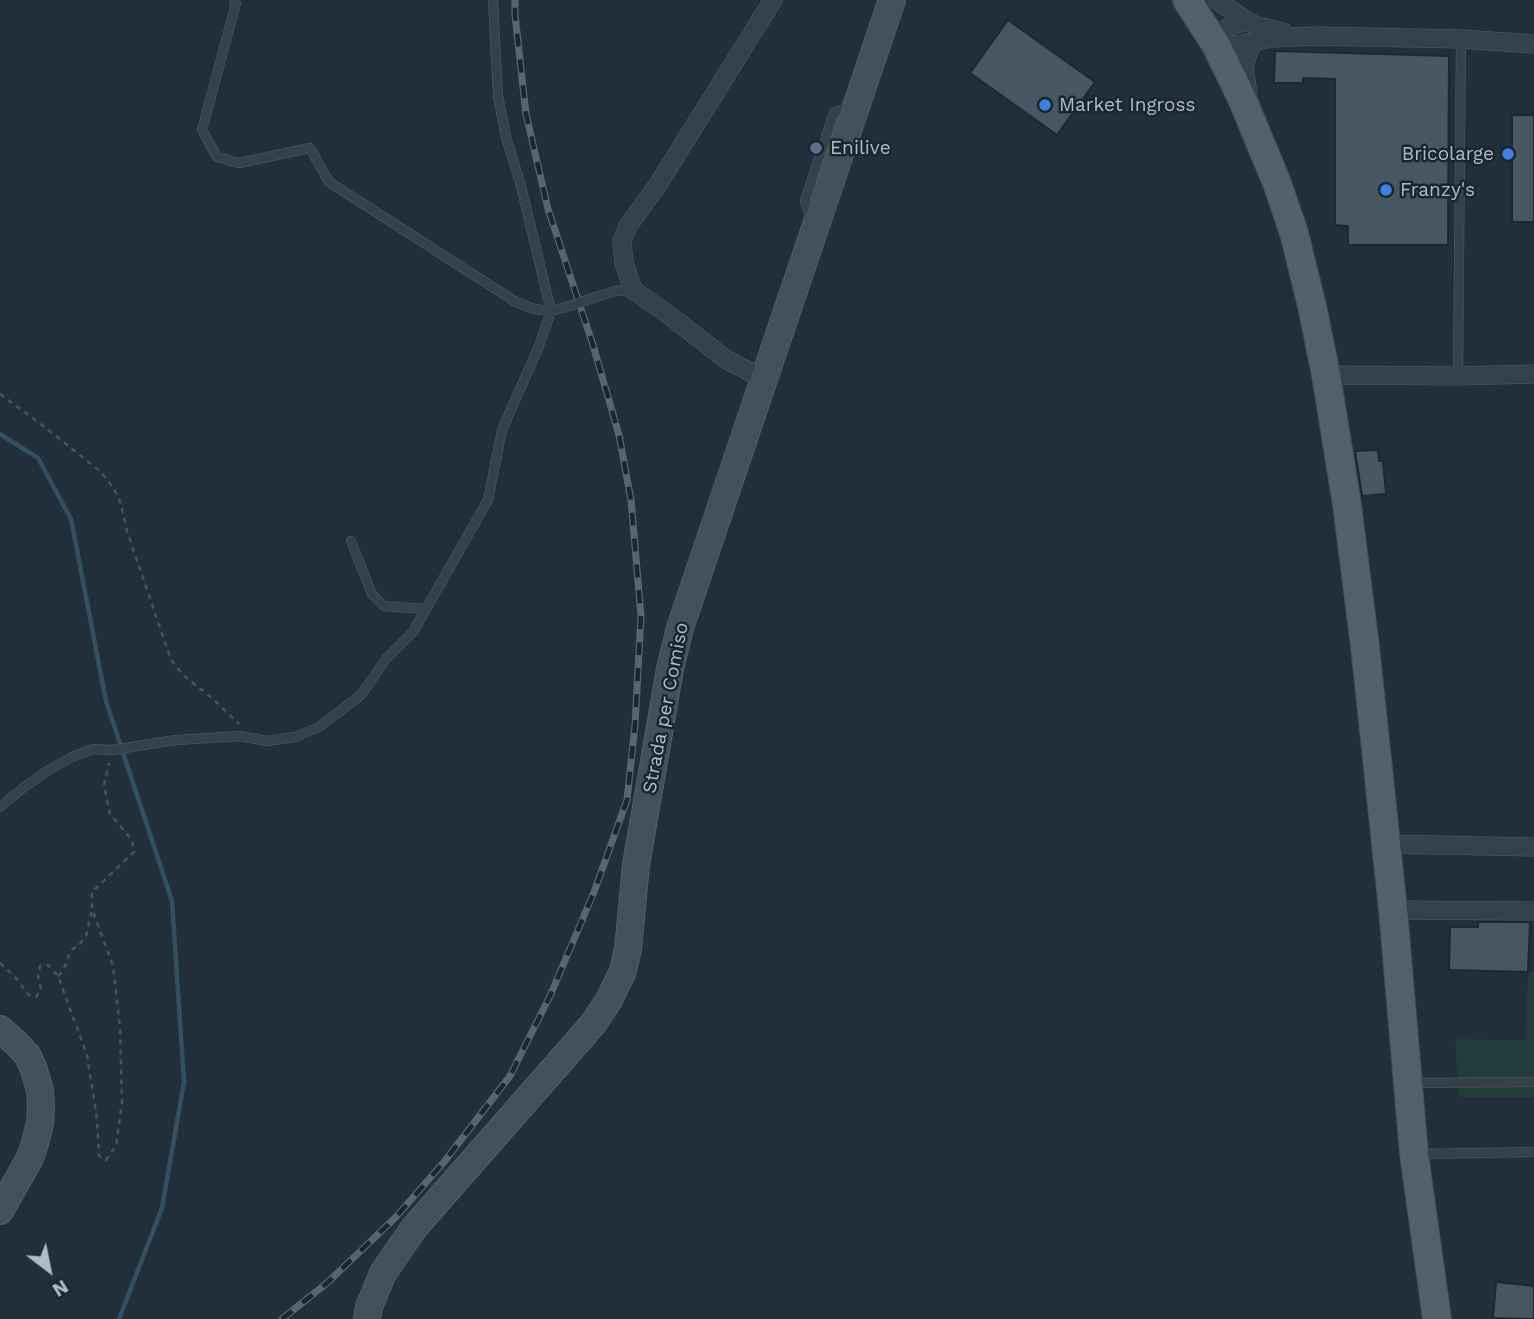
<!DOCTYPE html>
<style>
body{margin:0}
#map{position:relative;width:1534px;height:1319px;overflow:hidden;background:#212f3a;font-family:"Work Sans",sans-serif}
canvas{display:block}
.north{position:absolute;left:14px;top:1235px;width:70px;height:70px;-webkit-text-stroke:5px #1a262f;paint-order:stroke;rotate:148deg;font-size:19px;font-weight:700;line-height:28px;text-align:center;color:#afbcc6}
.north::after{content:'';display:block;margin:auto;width:24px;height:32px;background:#afbcc6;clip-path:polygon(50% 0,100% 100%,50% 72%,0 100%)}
</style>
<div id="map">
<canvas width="1534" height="1319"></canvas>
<div class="north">N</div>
</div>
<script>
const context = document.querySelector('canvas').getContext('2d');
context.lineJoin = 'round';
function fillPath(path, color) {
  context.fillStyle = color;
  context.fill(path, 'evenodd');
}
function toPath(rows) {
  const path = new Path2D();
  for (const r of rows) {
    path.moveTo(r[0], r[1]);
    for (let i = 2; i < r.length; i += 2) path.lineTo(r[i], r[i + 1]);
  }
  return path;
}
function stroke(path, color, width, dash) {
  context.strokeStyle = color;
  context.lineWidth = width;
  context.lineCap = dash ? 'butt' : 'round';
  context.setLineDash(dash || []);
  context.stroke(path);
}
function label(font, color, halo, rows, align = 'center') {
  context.font = font + ' "Work Sans",sans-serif';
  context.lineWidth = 5;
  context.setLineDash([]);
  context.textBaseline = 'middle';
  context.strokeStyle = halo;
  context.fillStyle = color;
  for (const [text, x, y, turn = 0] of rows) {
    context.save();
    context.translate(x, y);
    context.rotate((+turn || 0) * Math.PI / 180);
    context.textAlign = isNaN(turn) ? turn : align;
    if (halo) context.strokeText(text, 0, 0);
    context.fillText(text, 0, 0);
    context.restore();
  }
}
fillPath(toPath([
 [1528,972,1534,972,1534,1097,1459,1097,1455,1039,1525,1040]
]), '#233b3a');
stroke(toPath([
 [0,434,38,458,71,519,106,701,172,901,184,1082,162,1208,119,1319]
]), '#344e62', 4.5);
const building = toPath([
 [1008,20,1095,82,1057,135,970,73,1008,20],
 [1275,51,1449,56,1448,245,1348,245,1348,226,1335,225,1335,79,1303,78,1303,83,1274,83,1275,51],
 [1512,115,1534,115,1534,222,1512,222,1512,115],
 [1378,450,1379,461,1383,461,1386,494,1362,496,1355,451,1378,450],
 [1478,922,1530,922,1528,972,1449,970,1450,927,1478,927,1478,922],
 [1496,1282,1534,1286,1534,1319,1493,1318,1496,1282]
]);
fillPath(building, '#465763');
stroke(building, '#1c2831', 2);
const service = toPath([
 [234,0,236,3,202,130,217,157,239,163,310,148,329,182,516,302,534,309,551,311,521,186,506,137,498,96,493,0],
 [811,219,805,201,834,112,851,108],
 [596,297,615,291,633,290],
 [1458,376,1461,39],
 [351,541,372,594,384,606,425,609],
 [0,807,23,788,47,771,72,757,93,749,112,750,176,740,240,736,267,741,295,737,319,727,361,695,386,659,413,632,488,500,502,430,539,346,551,311,570,306],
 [1410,1083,1534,1082],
 [1419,1154,1534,1152]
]);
const minor = toPath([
 [1217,0,1245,20,1257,26,1283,32],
 [1248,21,1230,26,1222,32,1216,45,1238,45,1271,38,1314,36,1461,39,1534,44],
 [1248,94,1244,68,1249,49,1255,41],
 [1326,375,1458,376,1534,374],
 [764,379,727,360,669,315,633,290,624,263,622,241,628,226,657,186,773,0],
 [1386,844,1534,847],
 [1393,910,1534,911]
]);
const secondary = toPath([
 [0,1029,16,1043,28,1056,34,1070,40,1090,41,1107,40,1123,35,1143,30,1158,0,1211],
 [367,1319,369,1307,383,1273,414,1228,593,1024,609,1000,623,971,628,949,636,865,670,669,680,628,892,0]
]);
const primary = toPath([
 [1187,0,1216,45,1243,101,1277,183,1294,233,1312,306,1326,375,1347,505,1365,646,1393,910,1414,1154,1437,1319]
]);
stroke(service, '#525f68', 10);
stroke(minor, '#525f68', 19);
stroke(secondary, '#525f68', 28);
stroke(primary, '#3e4a53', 30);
stroke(toPath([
 [0,394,46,428,101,472,114,489,120,501,127,531,171,660,184,676,212,698,239,724],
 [0,963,14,976,29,995,36,997,41,989,38,976,40,966,48,965,58,976,87,1055,97,1119,99,1156,106,1160,116,1146,122,1102,120,1028,113,966,92,909,92,892,134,852,132,840,110,814,104,785,109,763],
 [58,976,63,971,71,950,79,945,86,936,92,909]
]), '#405756', 2.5, [5, 5]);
stroke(service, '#34414a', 9);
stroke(minor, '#34414a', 18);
stroke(secondary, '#42505d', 26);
stroke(primary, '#52606a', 28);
const rail = toPath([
 [282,1319,327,1283,395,1218,444,1162,510,1076,550,996,594,892,627,800,635,725,641,616,631,500,619,435,593,345,548,209,526,114,515,15,515,0]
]);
stroke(rail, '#566571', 7);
stroke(rail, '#1a262f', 4.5, [13]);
const serviceBridge = toPath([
 [570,306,596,297]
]);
stroke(serviceBridge, '#525f68', 10, []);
stroke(serviceBridge, '#34414a', 9);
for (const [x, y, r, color] of [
 [1045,105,7,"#3f7fe0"],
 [816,148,7,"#5c6f8a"],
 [1508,154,7,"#3f7fe0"],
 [1386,190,7,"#3f7fe0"]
]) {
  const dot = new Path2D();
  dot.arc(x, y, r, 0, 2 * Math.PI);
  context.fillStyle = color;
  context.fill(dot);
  stroke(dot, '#1a262f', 2.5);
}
label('19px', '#afbcc6', '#1a262f', [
 ["Market Ingross",1059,105],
 ["Enilive",830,148],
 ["Bricolarge",1494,154,"right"],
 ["Franzy's",1400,190]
], 'left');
label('19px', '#afbcc6', '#1a262f', [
 ["Strada per Comiso",666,708,-79]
]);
</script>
